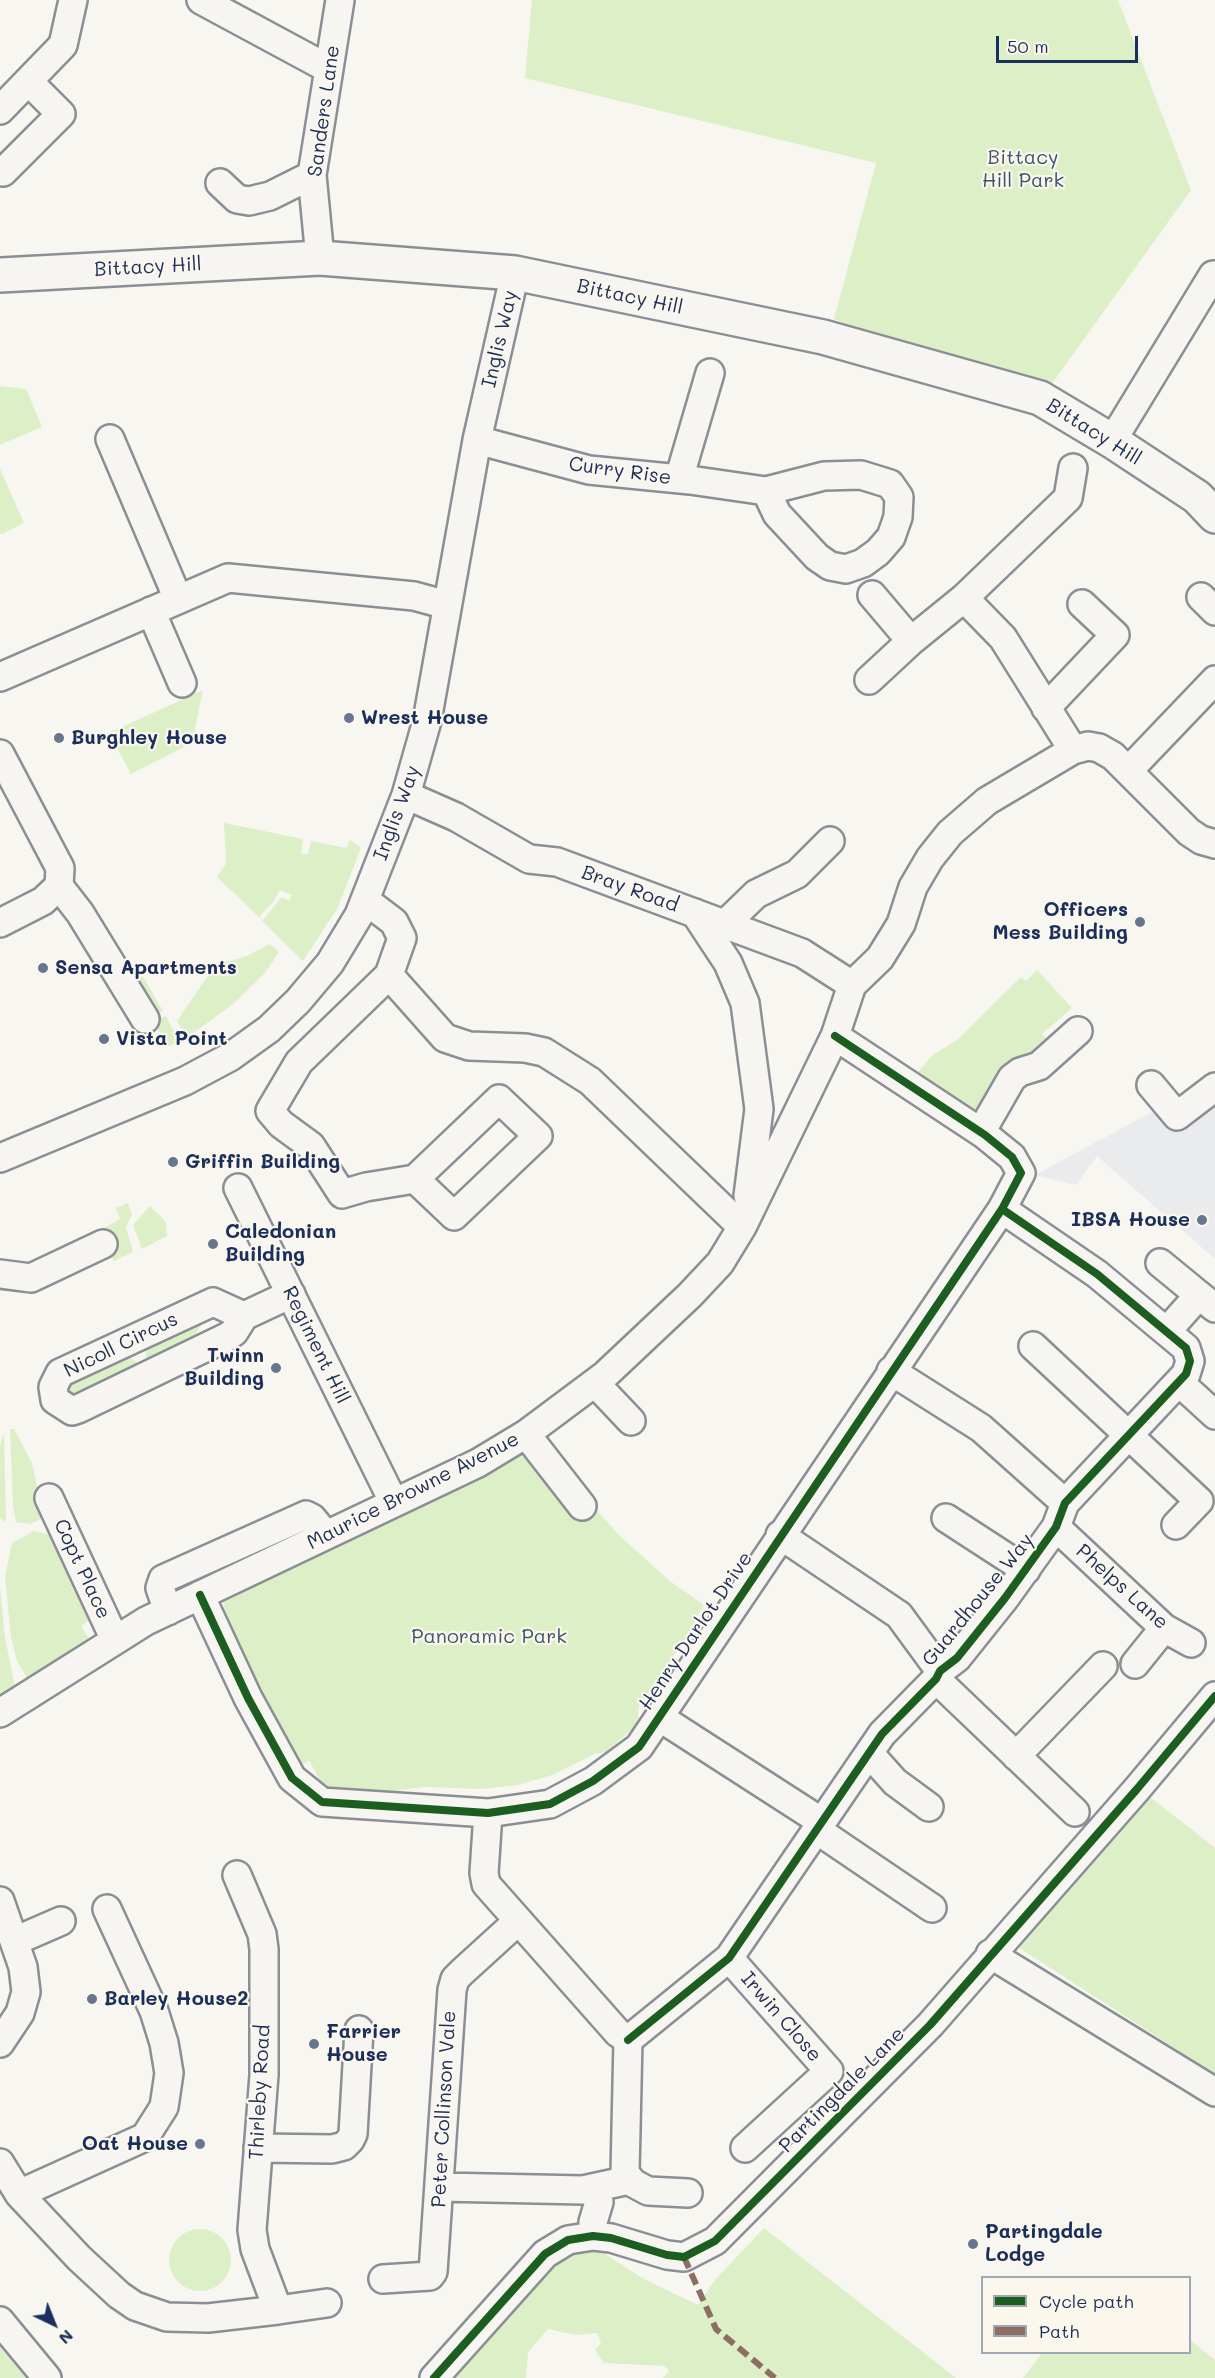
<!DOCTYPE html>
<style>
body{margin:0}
#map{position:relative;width:1215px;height:2378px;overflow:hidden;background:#f8f6f0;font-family:Mali,sans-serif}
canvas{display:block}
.legend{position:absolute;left:981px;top:2276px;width:210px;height:78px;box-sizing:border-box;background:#fbf7ec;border:2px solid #a1a7b3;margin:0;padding:8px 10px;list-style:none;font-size:18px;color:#1b2f5e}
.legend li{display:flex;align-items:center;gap:12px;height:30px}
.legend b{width:30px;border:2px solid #a1a7b3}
.north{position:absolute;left:24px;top:2294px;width:60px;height:60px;-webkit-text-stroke:4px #fbf7ec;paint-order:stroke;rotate:137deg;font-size:16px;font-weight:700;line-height:24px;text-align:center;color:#1b2f5e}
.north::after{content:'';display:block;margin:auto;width:21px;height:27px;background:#1b2f5e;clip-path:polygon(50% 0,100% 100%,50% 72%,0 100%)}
.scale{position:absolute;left:996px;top:36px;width:142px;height:27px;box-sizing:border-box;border:3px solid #1b2f5e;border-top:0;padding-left:8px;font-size:18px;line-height:21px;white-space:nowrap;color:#1b2f5e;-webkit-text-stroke:4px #fbf7ec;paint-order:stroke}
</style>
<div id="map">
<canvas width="1215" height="2378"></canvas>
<ul class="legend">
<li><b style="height:8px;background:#1b5e20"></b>Cycle path</li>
<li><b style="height:8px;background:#8d6e63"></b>Path</li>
</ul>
<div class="north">N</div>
<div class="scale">50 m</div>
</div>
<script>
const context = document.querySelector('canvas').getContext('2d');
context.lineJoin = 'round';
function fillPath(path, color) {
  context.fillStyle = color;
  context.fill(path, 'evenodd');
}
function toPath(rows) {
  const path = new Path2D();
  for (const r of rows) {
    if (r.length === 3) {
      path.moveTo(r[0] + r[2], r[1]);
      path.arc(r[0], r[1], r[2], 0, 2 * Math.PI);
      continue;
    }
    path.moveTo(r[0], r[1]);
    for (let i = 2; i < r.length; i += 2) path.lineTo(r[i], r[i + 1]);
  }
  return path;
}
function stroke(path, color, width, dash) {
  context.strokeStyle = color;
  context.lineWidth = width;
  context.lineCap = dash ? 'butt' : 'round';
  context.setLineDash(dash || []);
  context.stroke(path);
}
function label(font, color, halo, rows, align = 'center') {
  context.font = font + ' Mali,sans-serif';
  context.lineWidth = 4.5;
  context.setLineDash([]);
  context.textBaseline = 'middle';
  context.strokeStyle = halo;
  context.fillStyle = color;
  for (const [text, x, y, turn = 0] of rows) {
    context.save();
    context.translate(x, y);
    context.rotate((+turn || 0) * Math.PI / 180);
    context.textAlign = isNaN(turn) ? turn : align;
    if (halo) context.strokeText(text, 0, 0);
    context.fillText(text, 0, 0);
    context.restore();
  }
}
fillPath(toPath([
 [1215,1078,1215,1259,1097,1156,1076,1185,1035,1175]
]), '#eaebec');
fillPath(toPath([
 [532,0,1118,0,1191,190,1051,385,891,341,834,319,876,163,525,78],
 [0,386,26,389,42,427,0,445],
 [0,469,24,523,2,534,0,533],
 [203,690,192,743,131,774,109,733],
 [224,823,303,839,301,854,308,854,311,841,346,848,350,840,361,848,337,909,303,961,262,921,282,897,289,901,292,895,280,890,274,901,259,917,217,877,226,864],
 [270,944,279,952,264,974,232,1005,186,1038,177,1021,212,970,223,963,247,956],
 [137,966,163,1011,152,1016,128,972],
 [1037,970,1072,1008,1042,1034,1053,1046,977,1116,915,1075,933,1055,957,1040,1021,977,1026,981],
 [166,1016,179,1041,167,1047,154,1021],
 [128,1203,132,1214,126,1227,133,1252,114,1261,98,1231,120,1219,116,1208],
 [150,1206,166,1222,167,1236,142,1249,133,1225],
 [205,1317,193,1340,146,1362,146,1344],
 [126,1354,140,1365,76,1402,64,1397,67,1375],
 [10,1429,14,1429,32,1463,39,1495,47,1516,31,1524,16,1522,13,1506],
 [4,1434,6,1519,5,1522,0,1518,0,1445],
 [523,1451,590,1503,621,1537,671,1582,704,1605,684,1641,639,1706,638,1720,632,1729,606,1752,595,1754,552,1775,518,1785,482,1789,425,1787,399,1790,386,1795,337,1793,319,1779,309,1760,300,1766,293,1762,225,1615,223,1594],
 [34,1531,56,1536,93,1618,81,1626,90,1640,28,1680,17,1661,11,1637,5,1577,12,1543],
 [0,1587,5,1637,15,1688,0,1697],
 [1150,1797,1215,1848,1215,2074,1013,1944],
 [764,2228,956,2378,663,2378,669,2371,665,2366,604,2363,595,2350,601,2343,597,2333,575,2335,548,2329,528,2352,526,2378,455,2378,528,2287,572,2248,605,2254,644,2279,698,2305,714,2281],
 [200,2260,31],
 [1190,2340,1215,2360,1215,2378,1023,2378,1042,2353,1190,2352],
 [0,2345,28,2378,0,2378]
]), '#dcefc6');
const minor = toPath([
 [201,0,329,69],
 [0,110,63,45,73,0],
 [3,172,61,114,28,81],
 [220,183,237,199,249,201,270,196,312,175],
 [320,258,312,175,340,0],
 [110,439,178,599],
 [477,440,589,470,690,480,766,491,824,476,861,475,890,484,899,497,898,517,891,537,878,552,863,563,846,569,830,566,817,557,777,514,766,491],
 [1112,441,1213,275],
 [679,479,710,373],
 [1201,597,1215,611],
 [964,598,1003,638,1073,750,1088,746,1099,748,1113,756,1189,832,1201,840,1215,844],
 [151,611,182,683],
 [911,641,964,598,1068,498,1073,468],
 [0,677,228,578,414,596,447,605],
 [869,680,911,641,872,595],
 [1046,708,1115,635,1082,604],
 [0,754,60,868,59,886,43,901,0,923],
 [1129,770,1215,680],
 [406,795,456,817,529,859,557,862,802,953,852,985],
 [59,886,80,913,145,1019],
 [365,900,394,922,402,938,389,975,299,1062,270,1111,281,1124,311,1146,342,1194,366,1187,415,1179,499,1099,538,1136,454,1216,415,1179],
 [695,913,728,963,745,1003,759,1109,748,1196],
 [725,924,756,894,797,874,830,841],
 [389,975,445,1038,469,1046,525,1048,544,1052,590,1081,742,1227],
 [1151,1085,1177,1116,1215,1087],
 [981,1132,1012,1078,1020,1072,1039,1066,1078,1031],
 [0,1158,185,1081,230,1057,269,1029,298,1001,330,963,359,915,406,795,427,721,477,440,515,273],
 [238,1188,394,1503],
 [1160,1263,1199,1295],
 [0,1274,31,1278,103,1244],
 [213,1302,244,1316,234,1332,227,1337,78,1409,72,1411,55,1400,53,1387,60,1373,213,1302],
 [244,1316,291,1294],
 [1167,1331,1199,1295,1215,1308],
 [1033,1346,1199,1501,1176,1525],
 [891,1371,981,1428,1065,1503],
 [595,1383,631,1421],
 [1180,1383,1215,1415],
 [526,1434,582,1506],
 [49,1498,115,1640],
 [946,1518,1026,1570],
 [1056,1527,1164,1628,1191,1643],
 [780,1535,899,1615,940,1671],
 [200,1595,248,1698,292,1778,322,1802,488,1813,550,1804,593,1781,639,1747,1002,1209,1021,1173,1012,1157,985,1135,835,1036],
 [168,1611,160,1588,163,1579,306,1515,312,1518,326,1535],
 [1135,1664,1164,1628],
 [936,1679,1075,1812],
 [0,1713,146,1621,478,1463,526,1434,605,1375,690,1295,720,1263,742,1227,835,1036,852,985,880,958,901,924,913,887,930,858,950,833,987,801,1073,750],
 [659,1717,822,1822],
 [869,1753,895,1782,929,1807],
 [1016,1756,1103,1666],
 [488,1813,484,1873,486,1884,618,2033,628,2040,625,2173,633,2183,648,2191,688,2193],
 [817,1830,932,1908],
 [0,1901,23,1967,26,1992,20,2013,0,2043],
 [15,1941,61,1921],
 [990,1954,1215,2092],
 [729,1958,829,2071,745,2148],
 [628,2040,729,1958,882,1734,936,1679,940,1671,957,1658,1005,1598,1056,1527,1065,1503,1186,1374,1190,1361,1186,1348,1097,1274,1002,1209],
 [258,2148,332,2149,344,2146,350,2140,353,2134,359,2030],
 [0,2163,19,2194,145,2137,164,2107,169,2073,164,2043,154,2011,107,1909],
 [441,2187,583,2190,629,2180],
 [19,2194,79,2258,119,2295,135,2306,167,2317,208,2318,278,2310,255,2249,252,2230,264,2075,264,1949,262,1934,237,1875],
 [593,2236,593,2222,599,2202],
 [383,2279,430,2276,433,2272,452,1990,455,1979,462,1972,518,1921],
 [278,2310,327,2303],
 [0,2321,47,2378],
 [434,2378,545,2254,568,2240,593,2236,611,2238,667,2255,684,2257,715,2241,930,2025,1137,1789,1215,1696]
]);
const major = toPath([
 [0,275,320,258,515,273,823,337,1040,398,1112,441,1197,497,1215,516]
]);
stroke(minor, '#8b8e94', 32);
stroke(major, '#8b8e94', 38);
stroke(minor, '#f6f5f1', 27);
stroke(major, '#f6f5f1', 33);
stroke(toPath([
 [684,2257,716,2329,775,2378]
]), '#8d6e63', 6, [12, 6]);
stroke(toPath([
 [200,1595,248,1698,292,1778,322,1802,488,1813,550,1804,593,1781,639,1747,1002,1209,1021,1173,1012,1157,985,1135,835,1036],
 [628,2040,729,1958,882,1734,936,1679,940,1671,957,1658,1005,1598,1056,1527,1065,1503,1186,1374,1190,1361,1186,1348,1097,1274,1002,1209],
 [434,2378,545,2254,568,2240,593,2236,611,2238,667,2255,684,2257,715,2241,930,2025,1137,1789,1215,1696]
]), '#1b5e20', 8);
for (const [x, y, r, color] of [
 [349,718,6,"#687591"],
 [59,738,6,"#687591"],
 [1140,922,6,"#687591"],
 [43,968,6,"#687591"],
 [104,1039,6,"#687591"],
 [173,1162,6,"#687591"],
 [1202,1220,6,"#687591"],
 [213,1244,6,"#687591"],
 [276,1368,6,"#687591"],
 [92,1999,6,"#687591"],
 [314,2044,6,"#687591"],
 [200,2144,6,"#687591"],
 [973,2244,6,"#687591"]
]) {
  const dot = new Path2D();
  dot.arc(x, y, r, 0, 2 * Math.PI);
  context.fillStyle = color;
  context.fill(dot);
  stroke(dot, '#fbf7ec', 2);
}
label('20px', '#1b2f5e', '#fbf7ec', [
 ["Sanders Lane",324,111,-82],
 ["Bittacy Hill",148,267,-3],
 ["Bittacy Hill",630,297,12],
 ["Inglis Way",500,339,-77],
 ["Bittacy Hill",1094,432,32],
 ["Curry Rise",620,471,8],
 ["Inglis Way",397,813,-70],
 ["Bray Road",630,889,20],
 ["Nicoll Circus",121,1345,-26],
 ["Regiment Hill",316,1345,64],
 ["Maurice Browne Avenue",413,1491,-27],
 ["Copt Place",82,1569,65],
 ["Phelps Lane",1122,1587,42],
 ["Guardhouse Way",978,1600,-51],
 ["Henry Darlot Drive",696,1631,-56],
 ["Irwin Close",781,2017,49],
 ["Partingdale Lane",842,2090,-45],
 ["Thirleby Road",260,2092,-87],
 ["Peter Collinson Vale",444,2109,-87]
]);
label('20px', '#3d546c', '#fbf7ec', [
 ["Bittacy",1023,158],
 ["Hill Park",1023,181],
 ["Panoramic Park",489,1637]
]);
label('bold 20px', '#1b2f5e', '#fbf7ec', [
 ["Wrest House",361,718],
 ["Burghley House",71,738],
 ["Officers",1128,910,"right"],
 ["Mess Building",1128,933,"right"],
 ["Sensa Apartments",55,968],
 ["Vista Point",116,1039],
 ["Griffin Building",185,1162],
 ["IBSA House",1190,1220,"right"],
 ["Caledonian",225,1232],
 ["Building",225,1255],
 ["Twinn",264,1356,"right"],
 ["Building",264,1379,"right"],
 ["Barley House2",104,1999],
 ["Farrier",326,2032],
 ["House",326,2055],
 ["Oat House",188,2144,"right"],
 ["Partingdale",985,2232],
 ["Lodge",985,2255]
], 'left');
</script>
